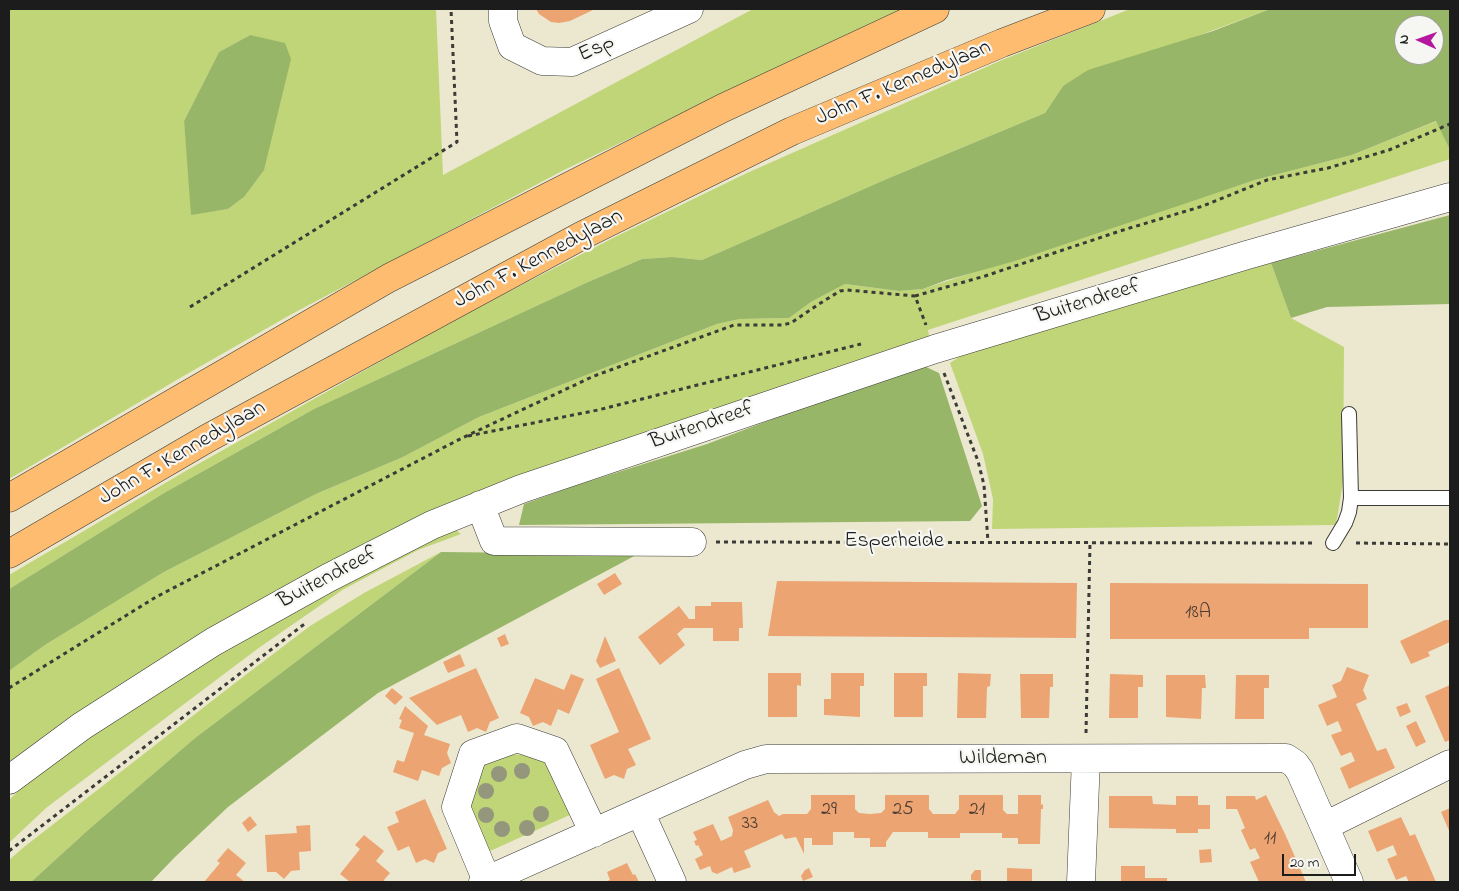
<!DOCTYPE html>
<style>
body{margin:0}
#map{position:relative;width:1459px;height:891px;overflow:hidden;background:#ece8d0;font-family:"Indie Flower",sans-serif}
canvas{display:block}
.frame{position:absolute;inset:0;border:10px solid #1c1c1c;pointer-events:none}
.north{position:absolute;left:1394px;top:15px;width:50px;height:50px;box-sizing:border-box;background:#f6f6f2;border:1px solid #9f9f9c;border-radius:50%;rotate:272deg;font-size:14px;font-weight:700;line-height:20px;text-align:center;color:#1c1c1c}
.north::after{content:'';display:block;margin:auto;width:18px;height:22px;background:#b5179e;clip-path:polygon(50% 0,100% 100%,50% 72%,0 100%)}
.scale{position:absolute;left:1282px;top:854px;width:74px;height:22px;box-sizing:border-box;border:2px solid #1c1c1c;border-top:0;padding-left:6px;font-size:15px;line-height:18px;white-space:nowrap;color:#1c1c1c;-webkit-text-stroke:4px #f6f6f2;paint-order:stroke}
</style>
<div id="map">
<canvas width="1459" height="891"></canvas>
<div class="frame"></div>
<div class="north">N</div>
<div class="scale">20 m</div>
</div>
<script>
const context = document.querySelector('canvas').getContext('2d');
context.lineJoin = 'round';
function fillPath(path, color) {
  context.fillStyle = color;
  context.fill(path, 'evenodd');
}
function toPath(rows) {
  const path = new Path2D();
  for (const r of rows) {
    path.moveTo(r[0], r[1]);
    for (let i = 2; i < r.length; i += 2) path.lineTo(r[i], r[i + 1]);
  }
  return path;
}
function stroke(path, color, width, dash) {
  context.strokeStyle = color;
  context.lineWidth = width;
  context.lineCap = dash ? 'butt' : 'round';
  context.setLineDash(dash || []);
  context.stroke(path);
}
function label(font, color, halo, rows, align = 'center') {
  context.font = font + ' "Indie Flower",sans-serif';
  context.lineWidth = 4.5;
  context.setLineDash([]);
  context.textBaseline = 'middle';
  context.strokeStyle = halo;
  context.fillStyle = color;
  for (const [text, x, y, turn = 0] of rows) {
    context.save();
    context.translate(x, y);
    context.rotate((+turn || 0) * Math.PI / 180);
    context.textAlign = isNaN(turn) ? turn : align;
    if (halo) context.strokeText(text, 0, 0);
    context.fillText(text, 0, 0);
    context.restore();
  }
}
fillPath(toPath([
 [9,9,436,9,443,175,753,9,912,9,747,82,564,170,290,315,180,378,9,479],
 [250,35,244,197,228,209,192,214,184,121,219,52],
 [1130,9,1270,9,1063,86,1045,113,889,178,702,260,672,257,642,259,588,282,314,409,164,493,9,589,9,575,184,472,465,314,617,236,747,173,1002,60],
 [1437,121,1450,150,1450,159,928,330,931,346,401,527,9,773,9,671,45,645,164,572,316,494,403,457,479,417,717,324,740,319,789,318,811,302,845,284,899,291,923,289,1255,180,1352,155],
 [1271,263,1291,318,1344,347,1343,482,1336,525,992,529,993,499,983,454,950,363,968,351],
 [452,527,461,534,418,550,344,589,260,647,46,808,9,843,9,800,50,760,308,598],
 [441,552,195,738,88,830,31,882,9,882,9,860,24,847,235,683,310,626,364,593],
 [534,754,553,769,572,814,488,852,468,810,477,767,505,755]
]), '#c0d578');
fillPath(toPath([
 [1270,9,1450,9,1450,150,1436,121,1352,155,1255,180,1015,261,947,280,923,289,899,291,845,284,811,302,789,318,740,319,717,324,479,417,403,457,316,494,164,572,45,645,9,671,9,589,164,493,314,409,588,282,642,259,672,257,702,260,889,178,1045,113,1063,86,1088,70,1213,31],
 [1404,25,1434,25,1434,55,1404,55],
 [250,35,285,43,291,59,264,170,244,197,228,209,191,215,184,121,219,52],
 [1450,215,1450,304,1327,307,1291,318,1271,263],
 [924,366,939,373,982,506,970,521,519,525,524,504,574,486,707,444,838,394],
 [441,552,638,554,378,693,228,807,174,858,151,882,31,882,88,830,195,738]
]), '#98b668');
fillPath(toPath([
 [536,9,595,9,570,21,559,23,551,22,539,14],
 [615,573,622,584,604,595,597,584],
 [777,581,1077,583,1076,638,768,636],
 [1110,583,1368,584,1368,628,1309,628,1309,639,1110,639],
 [711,602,742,602,743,628,739,628,739,641,713,641,713,628,684,628,677,634,685,645,660,665,638,637,679,606,689,619,695,619,695,606,711,606],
 [1445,620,1450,620,1450,642,1428,652,1430,656,1411,664,1400,641],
 [505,634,509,644,501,647,497,638],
 [605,636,616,661,600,668,596,661],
 [460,654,465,666,448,673,443,662],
 [1347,667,1369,675,1363,690,1367,699,1356,704,1377,751,1386,748,1395,768,1349,789,1340,768,1355,761,1351,752,1341,756,1331,735,1342,731,1338,721,1327,726,1318,705,1337,697,1332,685,1341,681],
 [476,668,499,718,490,722,486,732,477,728,468,732,461,715,437,725,409,698],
 [619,668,651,739,628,749,636,765,627,769,624,779,614,775,605,779,590,745,619,732,596,679],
 [768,673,801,673,801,686,797,685,797,717,768,717],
 [831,673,864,673,864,686,860,686,860,717,824,715,824,699,831,699],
 [894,673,927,673,927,686,923,686,923,717,894,717],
 [958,673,991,674,990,686,987,687,986,718,957,718],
 [571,674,584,679,569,714,558,709,551,726,543,722,533,726,529,717,520,713,535,678,564,690],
 [1020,674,1053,674,1053,687,1050,687,1049,718,1021,718],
 [1110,674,1143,675,1143,687,1138,687,1138,718,1109,718],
 [1166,675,1205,675,1206,688,1202,688,1201,719,1166,717],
 [1236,675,1269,675,1269,688,1264,688,1264,719,1235,719],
 [1450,685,1450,740,1445,742,1425,696],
 [392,688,403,697,395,705,385,696],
 [1407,703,1411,712,1400,717,1396,707],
 [405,706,428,726,424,735,450,744,447,753,451,763,442,768,439,776,422,770,418,781,393,772,397,760,404,762,414,733,399,728,402,720,399,719],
 [1416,721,1426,742,1416,747,1406,726],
 [811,795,855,795,855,809,859,813,870,814,881,813,885,809,885,795,929,795,929,809,933,814,955,814,959,809,959,795,1003,795,1003,810,1007,814,1018,814,1018,795,1041,795,1041,805,1043,804,1043,809,1041,809,1040,844,1018,844,1018,838,1002,838,1002,833,960,833,960,838,928,838,928,832,893,832,886,842,886,847,870,847,870,838,854,838,854,832,833,832,833,845,812,845,812,838,804,838,804,854,796,837,785,839,782,834,744,851,751,867,734,873,732,867,717,874,712,872,710,866,700,870,695,859,703,855,698,845,696,846,694,841,697,840,693,832,713,824,721,841,732,836,733,830,728,817,768,800,774,812,779,816,783,814,807,814,811,809],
 [1266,795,1285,834,1306,882,1259,882,1250,862,1260,858,1255,848,1250,850,1241,830,1245,828,1237,809,1226,809,1226,796,1255,796,1256,800],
 [1109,796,1152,796,1153,804,1176,805,1176,796,1198,796,1198,805,1210,805,1210,829,1198,829,1198,833,1176,833,1176,829,1109,828],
 [425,799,447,849,438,853,434,863,425,859,416,863,409,846,398,851,387,827,399,822,395,812],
 [1450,808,1450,833,1441,812],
 [250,816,257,825,248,832,242,823],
 [1401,817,1410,836,1415,834,1436,882,1409,882,1406,876,1396,880,1387,859,1397,855,1393,845,1377,852,1368,831],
 [310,825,311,851,299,852,300,870,291,871,284,879,276,872,267,872,265,835,297,833,296,826],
 [364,835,384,851,376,861,390,873,384,880,385,882,350,882,340,874,360,849,355,845],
 [228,848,246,863,236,875,245,882,204,882,220,863,217,861],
 [1211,849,1212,862,1200,863,1199,850],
 [627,863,633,875,635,874,639,882,604,882,610,880,607,872],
 [1121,866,1145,866,1145,878,1167,878,1167,882,1121,882],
 [809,868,813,877,803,881,801,876,805,870],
 [1007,868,1032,869,1032,882,1007,882],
 [975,870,981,870,981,881,971,880,971,875]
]), '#eca473');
const service = toPath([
 [1351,498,1450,498],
 [1333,543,1345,523,1349,512,1351,498,1349,414]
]);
const minor = toPath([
 [503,9,503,21,512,46,542,61,572,62,689,9],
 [480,505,494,541,692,542],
 [9,780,82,726,213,642,328,578,432,525,521,489,935,349,1247,255,1450,197],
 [640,812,672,882],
 [1325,826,1450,764],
 [487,881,456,807,473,754,517,738,555,751,594,833],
 [483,882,745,765,766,759,1286,758,1295,764,1300,771,1349,882],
 [1081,882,1086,759]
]);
const trunk = toPath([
 [9,498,389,278,723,108,935,9],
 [9,554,208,438,581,236,792,131,1002,43,1091,9]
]);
stroke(service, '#3b3b37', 16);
stroke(minor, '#3b3b37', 29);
stroke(trunk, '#3b3b37', 29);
stroke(toPath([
 [915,296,985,276,1120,231,1203,206,1267,180,1328,168,1389,150,1450,124],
 [190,307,457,142,451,9],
 [944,373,978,461,984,485,988,542],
 [468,436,598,410,861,344],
 [716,542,1315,543],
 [1356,543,1450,544],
 [9,688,156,597,462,438,594,376,734,325,782,325,791,323,819,304,840,291,847,290,915,296,926,325],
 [1086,733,1090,543],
 [9,851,307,622]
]), '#3b3b37', 3, [4, 4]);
stroke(service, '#fff', 14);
stroke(minor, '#fff', 28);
stroke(trunk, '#fdbc70', 28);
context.fillStyle = '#95977c';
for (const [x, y] of [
 [522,771],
 [499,774],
 [486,791],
 [541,814],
 [486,815],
 [527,828],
 [502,829]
]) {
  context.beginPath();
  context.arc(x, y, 8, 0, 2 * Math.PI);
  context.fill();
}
label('20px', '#503e32', null, [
 ["18A",1198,614],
 ["29",829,811],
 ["25",903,811],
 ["21",977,811],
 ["33",750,825],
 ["11",1270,840]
]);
label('22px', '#1c1c1c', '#f6f6f2', [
 ["Esp",597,50,-24],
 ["John F. Kennedylaan",904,84,-23],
 ["John F. Kennedylaan",539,260,-28],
 ["Buitendreef",1088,303,-17],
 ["Buitendreef",702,427,-19],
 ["John F. Kennedylaan",183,454,-30],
 ["Esperheide",894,542],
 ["Buitendreef",328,579,-28],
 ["Wildeman",1003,759]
]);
</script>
